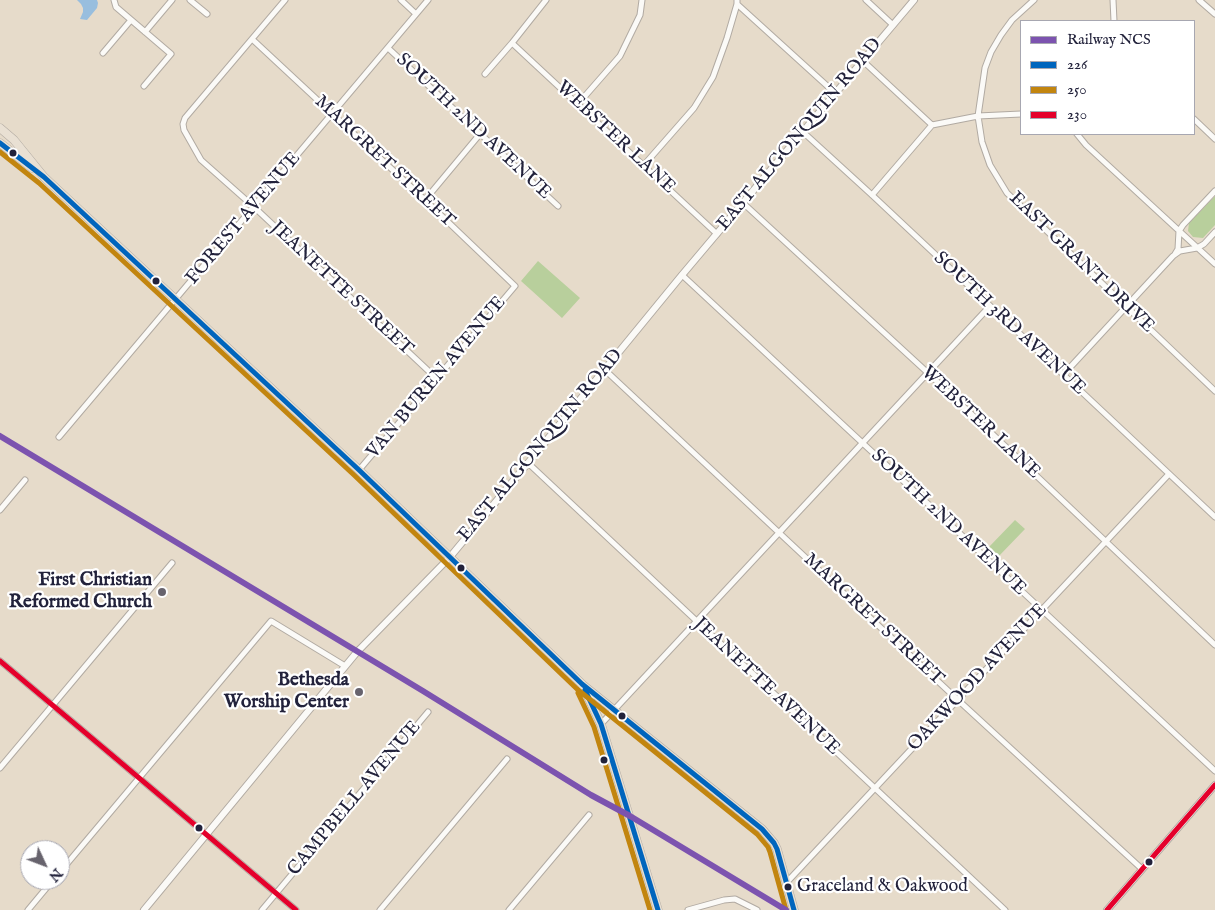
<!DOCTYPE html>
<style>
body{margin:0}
#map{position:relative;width:1215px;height:910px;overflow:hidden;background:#e6dbca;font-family:"IM FELL English",serif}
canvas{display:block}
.legend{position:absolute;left:1020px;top:20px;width:175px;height:115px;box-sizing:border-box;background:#fff;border:1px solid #a7a7b1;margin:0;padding:6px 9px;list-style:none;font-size:15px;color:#22223b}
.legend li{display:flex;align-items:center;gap:10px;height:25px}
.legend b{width:25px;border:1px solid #a7a7b1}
.north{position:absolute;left:20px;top:840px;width:50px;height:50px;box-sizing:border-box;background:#fff;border:1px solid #a7a7b1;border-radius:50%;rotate:133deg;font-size:14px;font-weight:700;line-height:20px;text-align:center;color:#22223b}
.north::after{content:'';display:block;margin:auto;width:18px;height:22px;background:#67636d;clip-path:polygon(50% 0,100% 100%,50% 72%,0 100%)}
</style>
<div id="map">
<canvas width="1215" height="910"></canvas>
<ul class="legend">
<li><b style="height:6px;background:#7c53af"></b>Railway NCS</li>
<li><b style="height:6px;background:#0065bd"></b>226</li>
<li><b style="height:6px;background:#c2850f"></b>250</li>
<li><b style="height:6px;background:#e4002b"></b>230</li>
</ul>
<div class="north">N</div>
</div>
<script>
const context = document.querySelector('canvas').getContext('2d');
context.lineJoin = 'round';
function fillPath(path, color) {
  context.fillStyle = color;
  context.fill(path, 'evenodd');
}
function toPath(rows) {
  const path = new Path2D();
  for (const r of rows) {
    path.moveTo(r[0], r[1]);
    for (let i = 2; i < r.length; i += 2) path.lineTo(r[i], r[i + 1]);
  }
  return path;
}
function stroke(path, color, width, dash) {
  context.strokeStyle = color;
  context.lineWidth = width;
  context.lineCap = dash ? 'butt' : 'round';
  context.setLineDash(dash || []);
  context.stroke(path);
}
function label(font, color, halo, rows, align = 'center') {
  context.font = font + ' "IM FELL English",serif';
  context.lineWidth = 4.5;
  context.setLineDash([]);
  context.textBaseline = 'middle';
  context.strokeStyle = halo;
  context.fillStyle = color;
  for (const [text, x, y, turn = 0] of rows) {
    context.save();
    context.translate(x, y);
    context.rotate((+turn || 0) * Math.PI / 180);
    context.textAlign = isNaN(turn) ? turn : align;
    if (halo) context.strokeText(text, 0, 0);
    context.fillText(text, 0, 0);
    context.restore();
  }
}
fillPath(toPath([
 [1215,196,1215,225,1203,238,1193,237,1188,231,1189,223],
 [538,261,580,298,562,318,521,281],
 [1015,520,1025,529,998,557,988,548]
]), '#b8cf9c');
fillPath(toPath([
 [77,0,97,0,98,3,97,8,87,20,80,19,83,12,83,8,81,4]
]), '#98bede');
const minor = toPath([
 [114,0,116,7,171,54,144,86],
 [190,0,207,14],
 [285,0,185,118,183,124,184,130,201,160,254,207,436,378],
 [401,0,416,14],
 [866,0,893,25],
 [1034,0,1012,20,1001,35,991,52,985,68,978,116,982,142,990,165,1007,193,1215,391],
 [1113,0,1114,21],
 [1199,0,1215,14],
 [737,4,835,93],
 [145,32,172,0],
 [252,39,425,200,515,286,359,470],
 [512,43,717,234],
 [388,48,558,206],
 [103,53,131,20],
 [863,61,932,125],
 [485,74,512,43,546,0],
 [578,104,620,56,640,15,642,0],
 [1194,119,1215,139],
 [932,125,978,116,1021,114],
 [803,132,872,195,1215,517],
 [1077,134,1086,145,1215,264],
 [644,165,694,108,713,77,727,38,737,4,737,0],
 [872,195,932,125],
 [425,200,480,134],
 [743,203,928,373,1215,645],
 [1175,254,1178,249,1179,231,1183,225,1215,191],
 [682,275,1215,771],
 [605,370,958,700,1142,869],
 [1063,375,1173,256,1180,251,1197,248,1204,244,1215,232],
 [59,437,428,0],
 [528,463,1005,910],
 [0,510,25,480],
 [0,661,296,910],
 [601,724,990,306],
 [0,768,172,563],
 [60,872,271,621,345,666],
 [787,882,1169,474],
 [28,910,53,880],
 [262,910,428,712],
 [380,910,507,759],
 [509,910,589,815],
 [688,910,724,900,735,899,757,910]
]);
const tertiary = toPath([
 [144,910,357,652,450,557,528,463,682,275,914,0],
 [1107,910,1215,785]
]);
const primary = toPath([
 [0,128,14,140,44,177,359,470,582,684,601,724,658,910],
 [0,143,32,168],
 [583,685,762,829,774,843,777,849,794,910]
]);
stroke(minor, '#b1aaa2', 7);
stroke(tertiary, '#b1aaa2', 8);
stroke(primary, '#b1aaa2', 9);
stroke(minor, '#fbfaf7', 5);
stroke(tertiary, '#fbfaf7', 6);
stroke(primary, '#e9e0d3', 8);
stroke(toPath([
 [0,143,44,177,359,470,582,684,762,829,774,843,777,849,794,910],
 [585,690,601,724,658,910]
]), '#0065bd', 5);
stroke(toPath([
 [0,152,39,183,354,475,577,689,757,834,768,847,770,852,786,910],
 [578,693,594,727,650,910]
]), '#c2850f', 5);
stroke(toPath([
 [0,661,296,910],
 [1107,910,1215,785]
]), '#e4002b', 5);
stroke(toPath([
 [0,436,423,691,591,795,630,816,786,910]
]), '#7c53af', 6);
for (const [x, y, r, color] of [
 [13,153,4.5,"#22223b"],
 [156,281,4.5,"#22223b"],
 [461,568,4.5,"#22223b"],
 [162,592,5,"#67636d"],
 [359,692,5,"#67636d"],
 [622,716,4.5,"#22223b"],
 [604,760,4.5,"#22223b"],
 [199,828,4.5,"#22223b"],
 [1149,862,4.5,"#22223b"],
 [788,887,4.5,"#22223b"]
]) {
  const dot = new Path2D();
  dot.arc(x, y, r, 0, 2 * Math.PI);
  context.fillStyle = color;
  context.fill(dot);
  stroke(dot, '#fff', 2);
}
label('18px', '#22223b', '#fff', [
 ["Graceland & Oakwood",797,887]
], 'left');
label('19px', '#22223b', '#fff', [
 ["SOUTH 2ND AVENUE",473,127,43],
 ["EAST ALGONQUIN ROAD",800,135,-50],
 ["WEBSTER LANE",615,138,43],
 ["MARGRET STREET",384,162,43],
 ["FOREST AVENUE",244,219,-50],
 ["EAST GRANT DRIVE",1081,263,44],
 ["JEANETTE STREET",341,289,43],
 ["SOUTH 3RD AVENUE",1009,324,43],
 ["VAN BUREN AVENUE",437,378,-50],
 ["WEBSTER LANE",980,423,43],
 ["EAST ALGONQUIN ROAD",541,446,-50],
 ["SOUTH 2ND AVENUE",948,523,43],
 ["MARGRET STREET",873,620,43],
 ["OAKWOOD AVENUE",978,678,-47],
 ["JEANETTE AVENUE",766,687,43],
 ["CAMPBELL AVENUE",355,799,-50]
]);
label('bold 19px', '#22223b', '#fff', [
 ["First Christian",152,581],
 ["Reformed Church",152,603],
 ["Bethesda",349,681],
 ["Worship Center",349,703]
], 'right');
</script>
